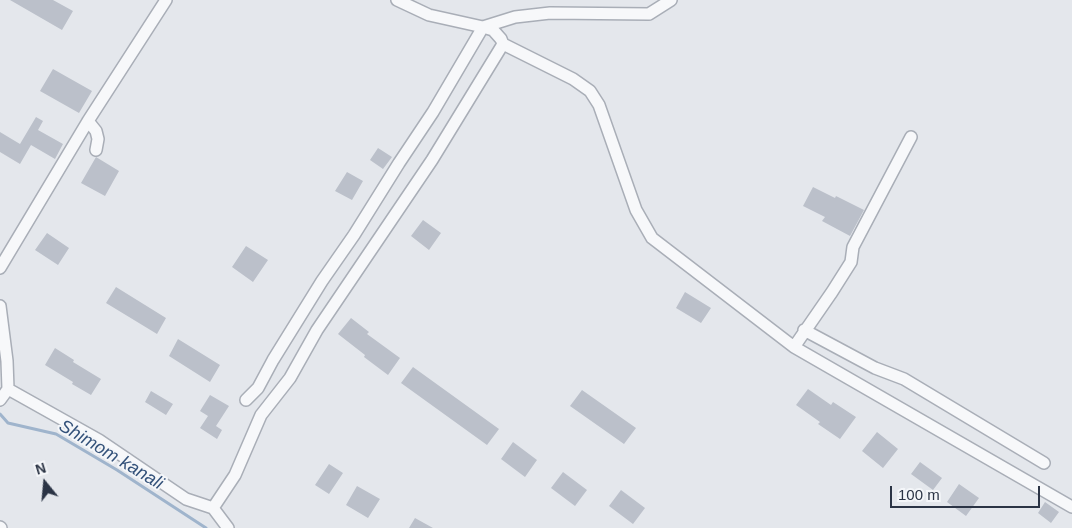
<!DOCTYPE html>
<style>
body{margin:0}
#map{position:relative;width:1072px;height:528px;overflow:hidden;background:#e4e7ec;font-family:Helvetica,sans-serif}
canvas{display:block}
.north{position:absolute;left:20px;top:458px;width:50px;height:50px;-webkit-text-stroke:4px #f4f6f9;paint-order:stroke;rotate:343deg;font-size:14px;font-weight:700;line-height:20px;text-align:center;color:#2b3445}
.north::after{content:'';display:block;margin:auto;width:18px;height:22px;background:#2b3445;clip-path:polygon(50% 0,100% 100%,50% 72%,0 100%)}
.scale{position:absolute;left:890px;top:486px;width:150px;height:22px;box-sizing:border-box;border:2px solid #2b3445;border-top:0;padding-left:6px;font-size:15px;line-height:18px;white-space:nowrap;color:#2b3445;-webkit-text-stroke:4px #f4f6f9;paint-order:stroke}
</style>
<div id="map">
<canvas width="1072" height="528"></canvas>
<div class="north">N</div>
<div class="scale">100 m</div>
</div>
<script>
const context = document.querySelector('canvas').getContext('2d');
context.lineJoin = 'round';
function toPath(rows) {
  const path = new Path2D();
  for (const r of rows) {
    path.moveTo(r[0], r[1]);
    for (let i = 2; i < r.length; i += 2) path.lineTo(r[i], r[i + 1]);
  }
  return path;
}
function stroke(path, color, width, dash) {
  context.strokeStyle = color;
  context.lineWidth = width;
  context.lineCap = dash ? 'butt' : 'round';
  context.setLineDash(dash || []);
  context.stroke(path);
}
function fillPath(path, color) {
  context.fillStyle = color;
  context.fill(path, 'evenodd');
}
function label(font, color, halo, rows, align = 'center') {
  context.font = font + ' Helvetica,sans-serif';
  context.lineWidth = 4;
  context.setLineDash([]);
  context.textBaseline = 'middle';
  context.strokeStyle = halo;
  context.fillStyle = color;
  for (const [text, x, y, turn = 0] of rows) {
    context.save();
    context.translate(x, y);
    context.rotate((+turn || 0) * Math.PI / 180);
    context.textAlign = isNaN(turn) ? turn : align;
    if (halo) context.strokeText(text, 0, 0);
    context.fillText(text, 0, 0);
    context.restore();
  }
}
stroke(toPath([
 [0,414,8,423,56,434,117,470,206,528]
]), '#9fb4cc', 3);
fillPath(toPath([
 [10,0,53,0,73,11,62,30],
 [53,69,92,91,79,113,40,91],
 [36,117,43,121,38,130,63,144,55,159,31,145,20,164,0,152,0,132,20,144],
 [378,148,392,157,383,169,370,160],
 [96,157,119,171,105,196,81,183],
 [347,172,363,181,352,200,335,191],
 [813,187,835,198,836,196,864,210,850,236,822,221,825,217,803,206],
 [423,220,441,233,429,250,411,236],
 [47,233,69,248,58,265,35,250],
 [246,246,268,260,253,282,232,267],
 [116,287,166,318,157,334,106,303],
 [685,292,711,308,701,323,676,308],
 [351,318,369,332,367,334,400,358,388,375,364,357,365,355,338,334],
 [178,339,220,365,210,382,169,356],
 [55,348,74,360,73,362,101,379,91,395,72,384,73,382,45,365],
 [413,367,499,429,487,445,401,383],
 [808,389,831,405,833,402,856,417,840,439,818,424,820,422,796,405],
 [582,390,636,428,624,444,570,406],
 [151,391,173,404,166,415,145,402],
 [210,395,229,406,216,426,222,430,217,439,200,428,208,416,200,411],
 [877,432,898,449,883,468,862,451],
 [513,442,537,460,525,477,501,459],
 [920,462,942,478,933,490,911,474],
 [329,464,343,473,329,494,315,485],
 [563,472,587,490,575,506,551,488],
 [959,484,979,498,966,516,947,502],
 [357,486,380,499,368,518,346,505],
 [621,490,645,508,633,524,609,506],
 [1045,502,1059,512,1051,523,1038,513],
 [415,518,433,528,409,528]
]), '#bbc0ca');
const minor = toPath([
 [397,0,429,15,483,27,515,17,550,13,649,14,671,0],
 [503,44,573,79,590,91,599,105,636,210,652,238,794,347,1072,507],
 [88,121,96,131,98,139,96,150],
 [0,268,88,121,166,0],
 [0,306,7,361,8,389,0,400],
 [804,330,875,368,904,379,1044,463],
 [794,347,832,292,851,262,853,247,911,137],
 [8,389,99,440,186,499,213,508,235,475,261,415,290,378,317,330,432,160,503,44,501,39,493,30,483,27,433,112,399,163,354,235,322,281,273,360,258,388,246,400],
 [213,508,228,528],
 [0,527,1,528]
]);
stroke(minor, '#a9aeb7', 14);
stroke(minor, '#f7f8fa', 11);
label('italic 18px', '#34527a', '#f4f6f9', [
 ["Shimom kanali",111,455,31]
]);
</script>
